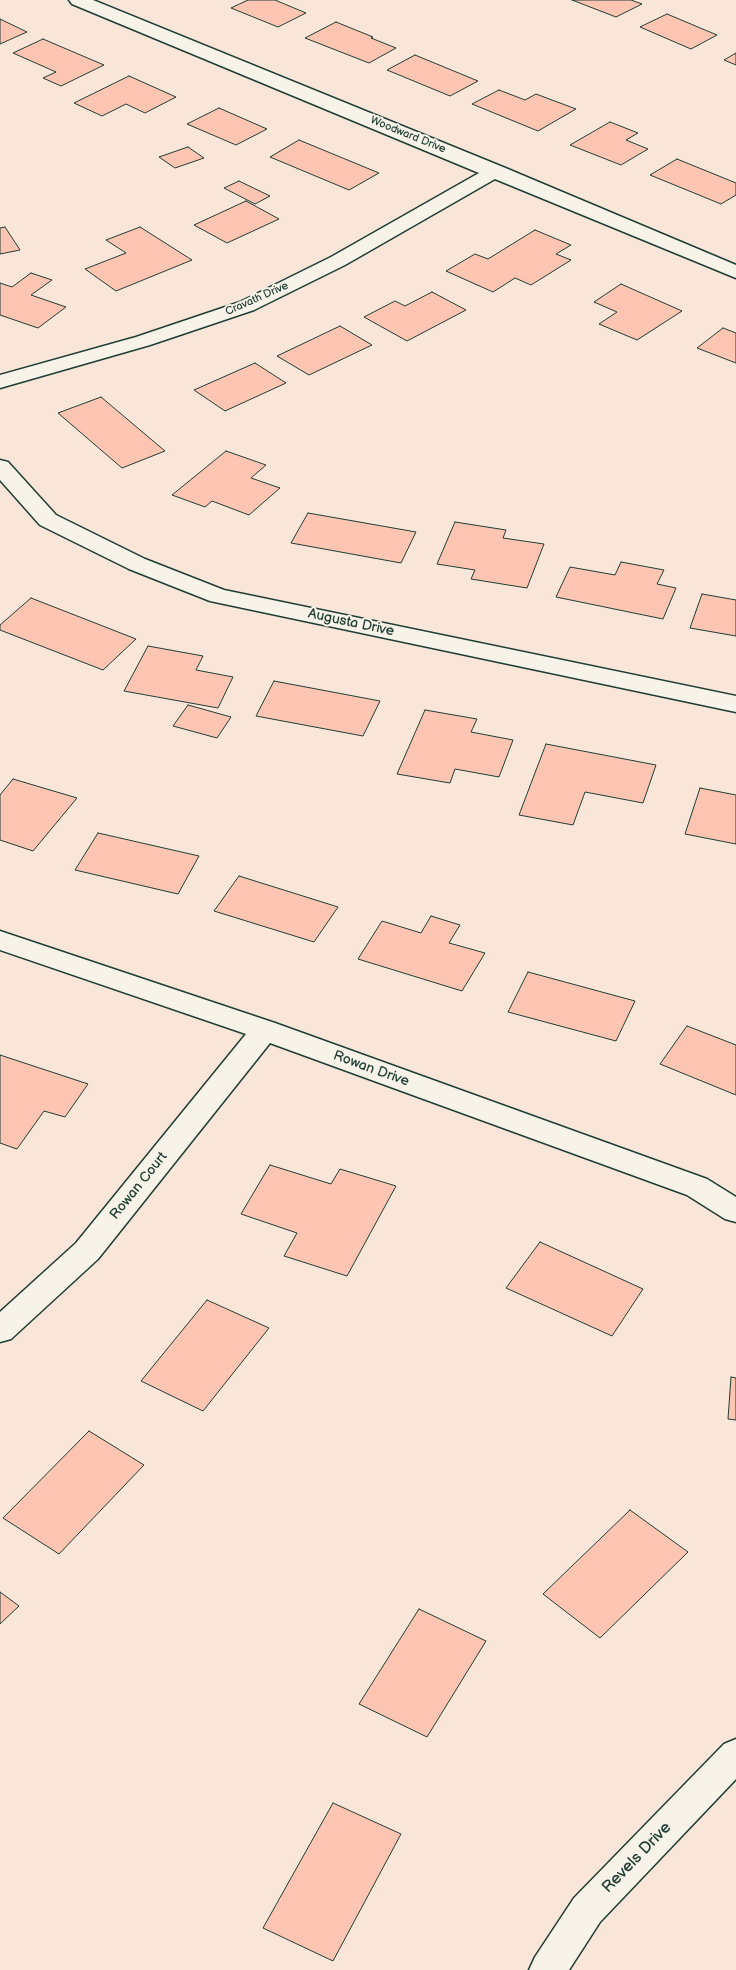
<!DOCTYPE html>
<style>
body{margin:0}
canvas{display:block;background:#f9e6d8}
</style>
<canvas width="736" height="1970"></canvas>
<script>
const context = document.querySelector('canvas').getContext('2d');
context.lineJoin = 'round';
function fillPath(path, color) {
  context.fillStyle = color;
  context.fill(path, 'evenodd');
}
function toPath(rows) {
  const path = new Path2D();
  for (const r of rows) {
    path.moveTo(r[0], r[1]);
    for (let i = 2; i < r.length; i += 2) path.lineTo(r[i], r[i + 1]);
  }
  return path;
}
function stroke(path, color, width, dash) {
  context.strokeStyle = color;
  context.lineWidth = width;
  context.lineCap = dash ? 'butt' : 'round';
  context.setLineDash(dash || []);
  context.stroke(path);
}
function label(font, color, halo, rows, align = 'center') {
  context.font = font + ' "Balsamiq Sans",sans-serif';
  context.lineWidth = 4;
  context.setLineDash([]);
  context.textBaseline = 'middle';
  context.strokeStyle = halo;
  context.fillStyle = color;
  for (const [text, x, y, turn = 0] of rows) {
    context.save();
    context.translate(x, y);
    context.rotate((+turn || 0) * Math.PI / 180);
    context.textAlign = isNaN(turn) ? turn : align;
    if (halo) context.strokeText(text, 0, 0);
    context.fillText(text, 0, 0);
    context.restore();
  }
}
const building = toPath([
 [248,0,275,0,306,13,278,27,231,8,248,0],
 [572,0,631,0,642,4,616,17,572,0],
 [667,14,717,35,691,49,640,27,667,14],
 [0,19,27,32,0,44,0,19],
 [336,22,373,37,371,38,396,48,369,63,305,38,336,22],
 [43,39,104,65,61,86,43,78,56,72,13,53,43,39],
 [736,53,736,65,724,60,736,53],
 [415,55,478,81,450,96,387,70,415,55],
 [129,76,176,97,145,113,126,104,102,116,74,103,129,76],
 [499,90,525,100,536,94,576,109,538,131,472,104,499,90],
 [219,108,267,129,236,145,187,124,219,108],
 [610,122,638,133,626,140,648,149,621,165,570,145,610,122],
 [299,140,379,173,349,190,270,157,299,140],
 [188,147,204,158,175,168,159,157,188,147],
 [677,159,736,183,736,195,721,204,650,175,677,159],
 [239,181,270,196,255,204,224,188,239,181],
 [246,201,279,219,227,243,194,225,246,201],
 [5,227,20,250,0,254,0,228,5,227],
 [140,227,192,260,116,291,85,269,126,253,106,240,140,227],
 [535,230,571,245,556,254,571,260,531,285,515,278,493,292,446,271,475,254,488,259,535,230],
 [31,273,52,280,31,295,66,307,38,328,0,315,0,283,12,287,31,273],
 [621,284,682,311,637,340,599,324,617,312,594,302,621,284],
 [432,292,466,310,407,341,364,317,395,301,405,306,432,292],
 [340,326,372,345,309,375,277,356,340,326],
 [723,328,736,333,736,363,697,348,723,328],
 [255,363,286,383,225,411,194,390,255,363],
 [101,397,165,451,122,468,58,413,101,397],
 [226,451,266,465,251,478,280,488,249,515,212,501,205,507,172,495,226,451],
 [308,513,416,532,401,563,291,543,308,513],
 [455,522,506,530,503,538,544,544,527,588,471,579,475,570,437,564,455,522],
 [621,562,664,570,657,584,676,588,663,619,556,597,570,567,615,575,621,562],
 [702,594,736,600,736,636,690,628,702,594],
 [31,598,136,639,103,670,0,630,0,625,31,598],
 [148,646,203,656,196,670,233,677,218,708,124,691,148,646],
 [274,681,380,701,363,736,256,716,274,681],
 [188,705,231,717,217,738,173,726,188,705],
 [425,710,477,719,471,732,513,740,499,777,455,769,450,783,397,774,425,710],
 [546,744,656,765,643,803,585,792,573,825,519,815,546,744],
 [13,779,77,798,33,851,0,840,0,795,13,779],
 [700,788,736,795,736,844,685,834,700,788],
 [98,833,199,856,178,894,75,870,98,833],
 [239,876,338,907,314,942,214,911,239,876],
 [431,916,460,925,449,943,485,953,462,991,358,959,382,921,421,933,431,916],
 [528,972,635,1001,616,1041,508,1012,528,972],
 [687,1026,736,1045,736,1095,660,1064,687,1026],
 [0,1055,88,1084,65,1117,44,1111,17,1149,0,1143,0,1055],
 [270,1165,331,1184,340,1169,396,1186,347,1276,284,1256,297,1233,241,1214,270,1165],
 [540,1242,643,1289,612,1336,506,1288,540,1242],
 [207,1300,269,1328,203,1411,141,1381,207,1300],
 [731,1377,736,1378,736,1420,728,1419,731,1377],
 [89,1431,144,1465,59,1554,3,1518,89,1431],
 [630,1510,688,1552,600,1638,543,1594,630,1510],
 [0,1592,19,1606,0,1624,0,1592],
 [419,1609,486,1641,427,1737,359,1704,419,1609],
 [333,1803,401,1834,333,1961,263,1928,333,1803]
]);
fillPath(building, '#fec6b2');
stroke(building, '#1f3d34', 1);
const minor = toPath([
 [69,0,93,0,503,167,736,265,736,278,495,179,345,265,254,310,150,345,0,388,0,375,136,337,240,302,331,257,479,173,72,4,69,0],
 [0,460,8,462,56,515,145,559,224,590,736,696,736,712,210,601,129,569,40,525,0,480,0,460],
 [0,931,275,1023,707,1179,736,1197,736,1222,725,1219,687,1195,270,1043,98,1259,11,1339,0,1342,0,1312,76,1243,246,1034,0,950,0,931]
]);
const tertiary = toPath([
 [736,1739,736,1779,600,1922,569,1970,529,1970,535,1957,574,1898,724,1744,736,1739]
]);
stroke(minor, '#1f3d34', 3);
stroke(tertiary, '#1f3d34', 3);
fillPath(minor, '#f7f3e8');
fillPath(tertiary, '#f7f3e8');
label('11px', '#1f3d34', '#f7f3e8', [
 ["Woodward Drive",408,135,22],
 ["Cravath Drive",257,299,-24]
]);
label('14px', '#1f3d34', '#f7f3e8', [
 ["Augusta Drive",351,623,12],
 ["Rowan Drive",371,1069,20],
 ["Rowan Court",139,1186,-51]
]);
label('16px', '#1f3d34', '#f7f3e8', [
 ["Revels Drive",637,1858,-46]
]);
</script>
